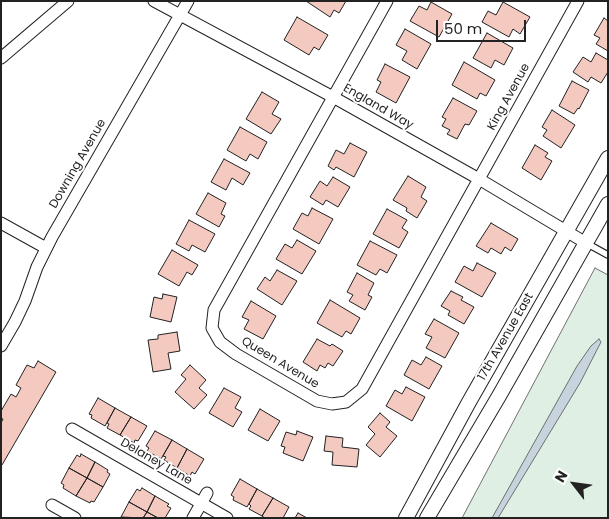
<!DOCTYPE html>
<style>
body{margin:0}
#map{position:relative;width:609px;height:519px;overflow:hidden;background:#fff;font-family:Poppins,sans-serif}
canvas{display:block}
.frame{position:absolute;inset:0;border:2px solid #222;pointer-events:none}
.north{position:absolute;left:549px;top:459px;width:50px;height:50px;-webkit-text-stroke:4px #fff;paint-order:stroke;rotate:300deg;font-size:14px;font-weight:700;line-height:20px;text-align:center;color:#222}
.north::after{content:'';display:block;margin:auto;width:18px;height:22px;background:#222;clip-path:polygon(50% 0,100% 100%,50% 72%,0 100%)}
.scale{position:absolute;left:436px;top:20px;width:90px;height:22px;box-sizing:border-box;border:2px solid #222;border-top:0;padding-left:6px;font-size:15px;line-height:18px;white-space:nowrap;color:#222;-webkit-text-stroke:4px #fff;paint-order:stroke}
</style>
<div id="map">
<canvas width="609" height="519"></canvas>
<div class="frame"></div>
<div class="north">N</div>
<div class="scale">50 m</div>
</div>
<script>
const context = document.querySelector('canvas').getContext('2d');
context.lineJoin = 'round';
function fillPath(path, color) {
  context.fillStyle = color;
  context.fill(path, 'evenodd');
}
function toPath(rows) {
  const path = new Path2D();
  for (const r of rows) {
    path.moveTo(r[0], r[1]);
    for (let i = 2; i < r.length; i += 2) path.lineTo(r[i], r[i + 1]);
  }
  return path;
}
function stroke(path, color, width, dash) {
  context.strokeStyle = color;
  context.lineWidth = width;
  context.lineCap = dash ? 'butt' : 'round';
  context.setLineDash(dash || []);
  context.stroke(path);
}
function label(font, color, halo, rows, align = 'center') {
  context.font = font + ' Poppins,sans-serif';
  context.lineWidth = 4;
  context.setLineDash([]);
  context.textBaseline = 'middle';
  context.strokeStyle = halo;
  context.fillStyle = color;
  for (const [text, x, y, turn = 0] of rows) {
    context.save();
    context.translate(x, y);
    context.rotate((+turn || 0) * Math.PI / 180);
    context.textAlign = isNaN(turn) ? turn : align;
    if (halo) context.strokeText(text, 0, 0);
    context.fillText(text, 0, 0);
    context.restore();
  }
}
const green = toPath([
 [595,268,608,275,608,518,462,518,595,268]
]);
fillPath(green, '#e0efe3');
stroke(green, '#6f6f6f', 1);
const water = toPath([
 [599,339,601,342,580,383,498,518,492,518,577,366,591,346,599,339]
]);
fillPath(water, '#c7d3dd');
stroke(water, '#6f6f6f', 1);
const building = toPath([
 [306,1,346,1,339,13,334,10,330,17,306,1],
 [431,2,452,14,439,37,410,21,419,6,427,10,431,2],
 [503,2,530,17,520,34,513,29,509,37,482,22,488,11,496,15,503,2],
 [297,17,328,35,319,50,314,47,309,55,284,40,297,17],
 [604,18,608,21,608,51,596,44,600,38,594,35,604,18],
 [405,29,431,44,417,69,402,60,407,51,396,45,405,29],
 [487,33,513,48,504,65,495,60,491,68,473,58,487,33],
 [596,53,608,60,608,72,601,83,591,77,588,82,573,72,583,57,591,62,596,53],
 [464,62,495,80,486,96,480,93,477,99,452,85,464,62],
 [385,64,410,77,396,103,376,92,381,82,377,80,385,64],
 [572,81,589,90,579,109,578,108,574,114,559,106,572,81],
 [262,92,279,102,272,114,281,119,271,134,246,119,262,92],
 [453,98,477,111,469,125,465,124,457,139,447,134,450,130,442,126,446,119,442,117,453,98],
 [552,110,575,125,561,148,543,136,547,130,542,127,552,110],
 [240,127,267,142,258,159,250,154,246,161,227,150,240,127],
 [350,143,367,152,354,177,336,167,334,170,328,166,336,150,344,154,350,143],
 [535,145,548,153,545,157,552,161,541,180,522,168,535,145],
 [224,159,250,173,243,185,232,178,226,190,211,182,224,159],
 [408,176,426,187,421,197,427,201,417,218,406,211,407,208,393,200,408,176],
 [333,177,350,187,338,207,326,200,323,205,310,197,320,181,327,186,333,177],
 [208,193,226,203,221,214,225,216,219,227,196,214,208,193],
 [312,208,333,219,319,244,293,229,302,213,308,216,312,208],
 [387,209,407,220,402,228,408,232,399,248,373,234,387,209],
 [189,220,215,234,205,252,192,245,189,251,176,244,189,220],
 [491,223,518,239,511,251,505,247,501,254,491,248,488,253,476,246,491,223],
 [297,240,316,251,302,274,276,259,285,244,292,248,297,240],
 [370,241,397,255,387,273,380,269,376,275,357,265,370,241],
 [172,250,198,265,192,275,187,272,179,286,158,274,172,250],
 [477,263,496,273,482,297,455,282,464,266,473,271,477,263],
 [277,270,297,281,282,305,257,289,265,277,270,281,277,270],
 [357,273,374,283,368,295,372,297,365,310,349,301,353,295,347,292,357,273],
 [451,291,463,297,461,300,474,307,464,324,448,315,450,311,441,306,451,291],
 [163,294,177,297,171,322,150,317,154,297,162,299,163,294],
 [330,300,360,318,351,334,346,331,342,337,317,323,330,300],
 [251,301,276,316,263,339,244,329,249,320,242,317,251,301],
 [434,319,459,333,445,358,426,348,432,337,425,334,434,319],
 [177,332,180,351,168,353,171,369,153,372,148,340,158,339,158,335,177,332],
 [317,339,330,346,332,344,343,351,333,366,328,363,325,368,320,365,317,371,303,362,317,339],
 [426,357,442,366,429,389,404,375,412,360,421,365,426,357],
 [38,361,56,372,2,465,1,464,1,423,3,419,1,418,1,411,11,394,16,397,21,388,16,385,27,365,34,368,38,361],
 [190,365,206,380,199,388,207,395,194,409,175,392,186,379,181,375,190,365],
 [406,387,425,397,412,421,386,406,395,390,402,394,406,387],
 [224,388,241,397,235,408,242,412,233,427,209,413,224,388],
 [98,398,115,408,105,426,91,418,92,415,89,414,98,398],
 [115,408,131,417,120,435,107,428,109,424,107,423,115,408],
 [260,409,280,421,268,441,248,430,260,409],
 [380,413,390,422,386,427,397,436,380,457,366,445,375,434,368,427,380,413],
 [131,417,147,426,138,441,135,440,134,443,120,435,131,417],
 [155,431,172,440,161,459,147,451,149,448,146,446,155,431],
 [297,431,313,437,303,461,283,453,285,447,281,446,286,432,296,435,297,431],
 [326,436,343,438,342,447,359,449,357,467,332,465,333,452,324,451,326,436],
 [172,440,187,449,177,468,164,460,166,457,163,456,172,440],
 [187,449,204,459,195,474,192,472,190,476,177,468,187,449],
 [81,454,95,462,87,478,69,468,77,455,80,457,81,454],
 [95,462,108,470,107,472,110,474,103,487,87,478,95,462],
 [69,468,87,478,76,496,63,488,64,485,61,483,69,468],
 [87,478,103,487,94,502,91,501,90,503,76,496,87,478],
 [240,479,257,489,247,507,233,500,234,497,231,495,240,479],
 [142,488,155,496,147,512,129,502,137,489,140,491,142,488],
 [257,489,273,498,262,516,249,509,251,506,249,504,257,489],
 [155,496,169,504,167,506,171,508,165,518,158,518,147,512,155,496],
 [273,498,289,507,283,518,265,518,262,516,273,498],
 [129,502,147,512,143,518,121,517,129,502],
 [147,512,158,518,143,518,147,512],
 [298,513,307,518,295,518,298,513]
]);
fillPath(building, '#f3c9c0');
stroke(building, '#222', 1);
const service = toPath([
 [586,243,608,255]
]);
const minor = toPath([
 [154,1,333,97,479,179,586,243],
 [387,1,214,310,212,328,220,342,236,354,317,401,332,404,346,402,362,389,578,1],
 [1,58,68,1],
 [1,223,46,248],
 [1,346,15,322,25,301,37,267,52,237,188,1],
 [72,429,227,518],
 [52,505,75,518],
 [193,518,207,493]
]);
const tertiary = toPath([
 [406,518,469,402,608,158],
 [427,518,499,396,608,204]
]);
stroke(service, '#222', 8);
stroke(minor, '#222', 13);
stroke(tertiary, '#222', 16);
stroke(service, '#fff', 5.5);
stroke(minor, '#fff', 11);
stroke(tertiary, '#fff', 14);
label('12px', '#222', '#fff', [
 ["King Avenue",509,97,-61],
 ["England Way",378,107,30],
 ["Downing Avenue",78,164,-60],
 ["17th Avenue East",506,337,-60],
 ["Queen Avenue",280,363,31],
 ["Delaney Lane",156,462,30]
]);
</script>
